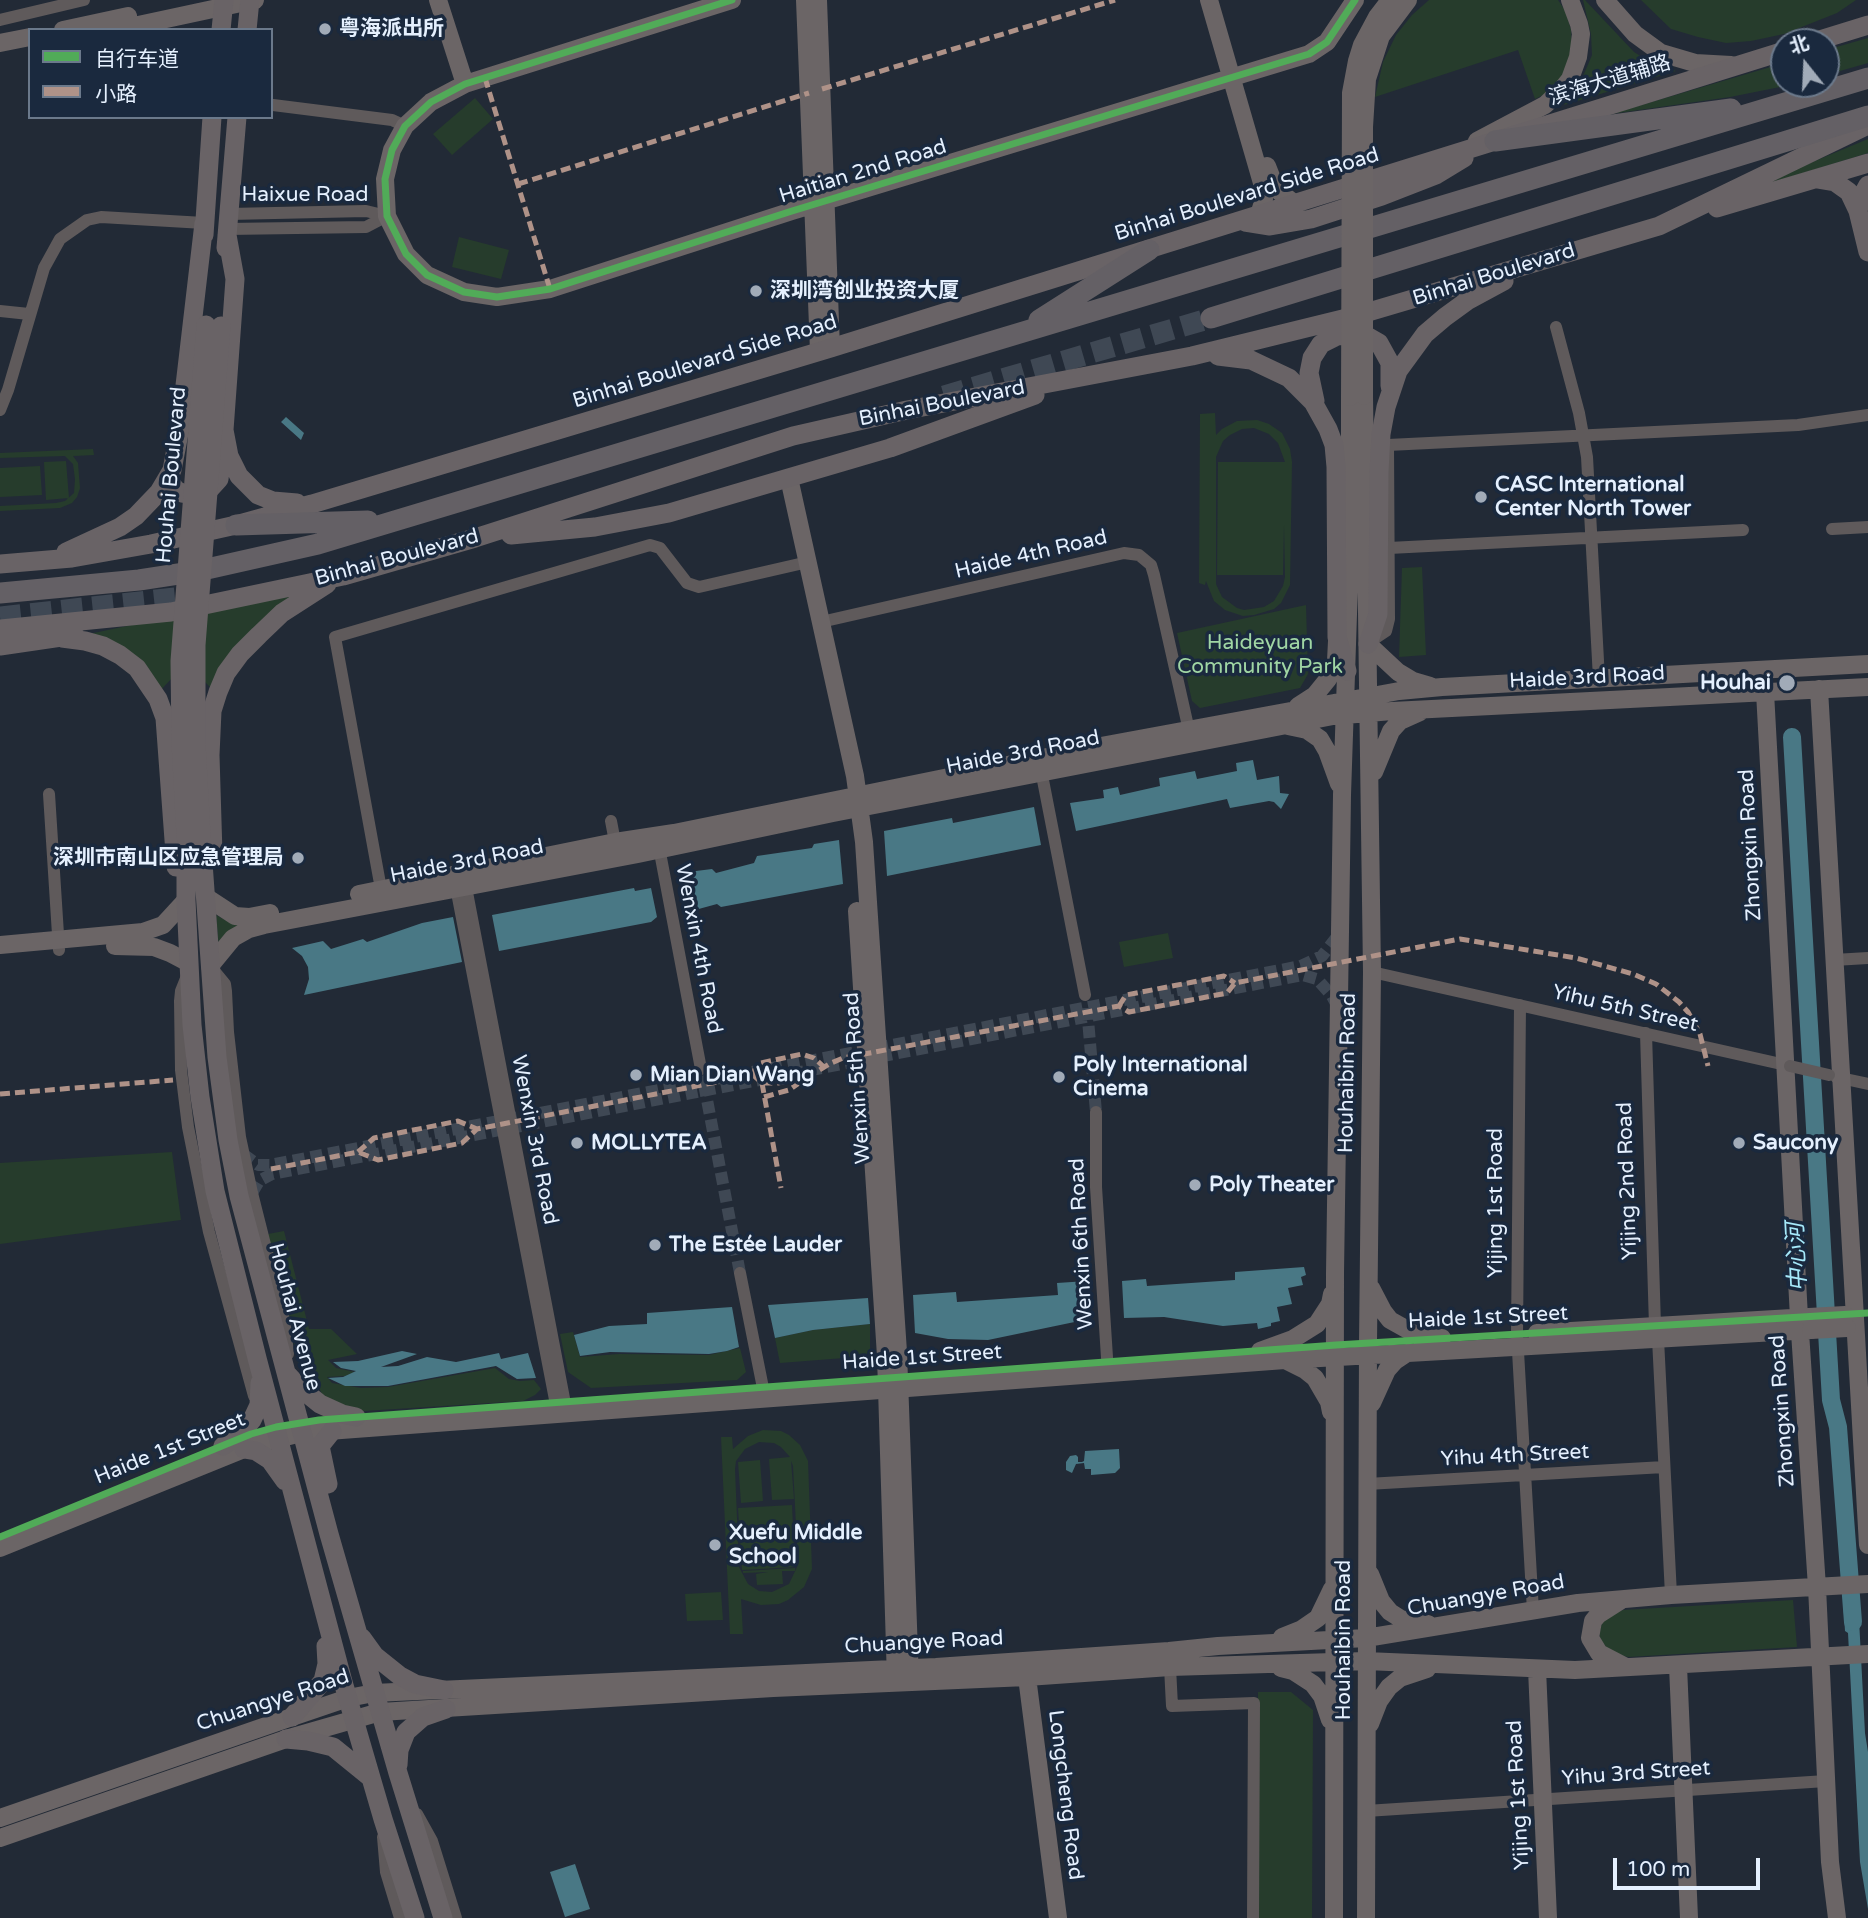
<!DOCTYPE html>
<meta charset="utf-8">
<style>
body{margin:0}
#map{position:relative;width:1868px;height:1918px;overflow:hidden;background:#222a36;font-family:"Varela Round","Noto Sans SC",sans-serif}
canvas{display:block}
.legend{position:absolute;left:28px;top:28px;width:245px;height:91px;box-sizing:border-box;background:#1a293e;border:2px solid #6b798b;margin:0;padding:9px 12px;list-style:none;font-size:21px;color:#e5f0fe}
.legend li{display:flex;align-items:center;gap:14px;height:35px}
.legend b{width:35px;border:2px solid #6b798b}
.north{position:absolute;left:1770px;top:28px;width:70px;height:70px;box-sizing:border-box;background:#1a293e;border:2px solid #6b798b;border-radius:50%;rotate:342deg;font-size:19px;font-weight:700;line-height:28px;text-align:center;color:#e5f0fe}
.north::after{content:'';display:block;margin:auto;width:24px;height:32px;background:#a1abb8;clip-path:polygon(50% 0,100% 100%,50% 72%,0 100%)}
.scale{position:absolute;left:1613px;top:1858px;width:147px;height:32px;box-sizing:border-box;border:4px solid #e5f0fe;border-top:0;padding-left:9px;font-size:21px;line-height:24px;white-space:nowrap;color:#e5f0fe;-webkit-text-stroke:5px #1a293e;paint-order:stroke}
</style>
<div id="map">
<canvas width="1868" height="1918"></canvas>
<ul class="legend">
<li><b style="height:9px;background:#51ab58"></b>自行车道</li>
<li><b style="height:9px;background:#af9288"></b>小路</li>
</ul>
<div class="north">北</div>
<div class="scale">100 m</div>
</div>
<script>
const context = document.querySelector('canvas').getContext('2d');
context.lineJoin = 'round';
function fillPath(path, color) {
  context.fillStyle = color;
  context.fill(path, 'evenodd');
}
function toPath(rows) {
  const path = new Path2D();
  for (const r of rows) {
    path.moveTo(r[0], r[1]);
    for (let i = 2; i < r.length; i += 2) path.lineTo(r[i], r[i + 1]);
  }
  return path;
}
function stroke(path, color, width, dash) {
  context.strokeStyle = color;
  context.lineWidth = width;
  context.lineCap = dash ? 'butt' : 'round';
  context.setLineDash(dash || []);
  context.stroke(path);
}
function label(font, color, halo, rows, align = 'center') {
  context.font = font + ' "Varela Round","Noto Sans SC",sans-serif';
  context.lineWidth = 7;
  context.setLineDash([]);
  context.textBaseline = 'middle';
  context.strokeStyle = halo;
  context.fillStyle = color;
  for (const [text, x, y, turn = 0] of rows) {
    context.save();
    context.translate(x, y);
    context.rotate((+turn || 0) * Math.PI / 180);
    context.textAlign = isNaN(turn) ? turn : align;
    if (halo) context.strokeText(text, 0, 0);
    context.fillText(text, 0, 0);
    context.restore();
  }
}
fillPath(toPath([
 [1429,0,1558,0,1566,12,1571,30,1572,45,1570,62,1563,78,1551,91,1535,99,1518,50,1375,97,1383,62,1396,35,1412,15],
 [1583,0,1585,0,1634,52,1652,63,1676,71,1564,105,1584,74,1592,55,1591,34],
 [1641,0,1856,0,1837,13,1784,34,1751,41,1726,43,1698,37,1671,29],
 [1868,38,1868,63,1826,75,1826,50],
 [1784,63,1784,84,1795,84,1730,97,1611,114],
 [475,98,493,119,452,155,433,134],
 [1868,139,1868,153,1735,194],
 [459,237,509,250,501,279,452,267],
 [1215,413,1216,435,1222,429,1237,421,1257,420,1269,424,1282,433,1290,449,1292,462,1290,585,1281,603,1274,609,1254,615,1243,616,1225,610,1214,601,1206,581,1205,585,1199,583,1200,414],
 [1254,428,1269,434,1278,443,1285,462,1218,462,1217,575,1283,575,1284,525,1285,577,1283,586,1274,601,1264,607,1244,610,1237,608,1222,597,1216,584,1216,457,1223,441,1230,435,1242,429],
 [93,449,94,455,73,456,78,463,80,488,77,497,72,503,60,508,0,511,0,506,56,503,65,501,74,493,75,479,73,464,65,456,0,458,0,453],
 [66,461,69,498,46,500,44,462],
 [40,466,42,495,0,497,0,468],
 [1422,567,1426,655,1399,657,1402,568],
 [313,587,212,689,201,678,174,676,158,693,84,635],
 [1306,605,1308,674,1300,688,1200,708,1192,701,1177,633],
 [216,915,231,923,244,924,219,948],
 [1168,933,1173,958,1124,967,1119,942],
 [172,1152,181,1220,0,1244,0,1163],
 [284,1231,309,1329,331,1329,357,1354,328,1360,336,1368,355,1372,345,1376,327,1377,332,1383,361,1388,388,1387,495,1368,509,1379,520,1381,534,1380,541,1389,535,1395,523,1401,348,1412,328,1406,320,1390,298,1362,268,1234],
 [870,1324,870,1356,780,1363,775,1338,813,1330],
 [573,1332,580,1357,619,1354,709,1355,740,1348,746,1372,737,1380,591,1388,568,1372,560,1334],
 [763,1430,781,1431,789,1435,800,1445,808,1461,812,1569,804,1587,788,1600,779,1604,761,1605,741,1599,743,1634,730,1634,721,1437,732,1437,733,1449,748,1436],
 [759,1442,774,1443,781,1447,790,1457,769,1459,772,1500,794,1499,791,1461,793,1466,798,1565,789,1584,772,1592,759,1591,748,1584,739,1567,735,1469,736,1461,745,1449],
 [760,1460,763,1501,741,1503,738,1462],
 [792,1505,795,1567,742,1570,738,1508],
 [795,1568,795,1571,782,1571,783,1584,757,1585,756,1574,768,1572,743,1573,743,1571],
 [721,1592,723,1620,687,1621,685,1594],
 [1793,1600,1797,1647,1628,1657,1610,1652,1601,1641,1599,1633,1602,1623,1609,1615,1623,1610],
 [1258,1692,1291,1692,1313,1710,1312,1918,1257,1918]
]), '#263c2c');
fillPath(toPath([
 [286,417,304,433,301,440,281,422],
 [1253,760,1257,780,1279,776,1280,793,1289,794,1281,809,1274,802,1269,801,1230,808,1227,799,1076,831,1070,803,1104,798,1103,790,1118,787,1120,795,1160,786,1159,778,1195,771,1197,779,1237,771,1236,763],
 [1034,807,1041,845,887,876,884,831,952,818,953,823],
 [839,840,843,884,721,907,717,904,695,910,688,872,712,869,716,873,754,863,757,856,812,848,814,844],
 [634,888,635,891,651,888,657,917,651,922,499,951,492,915],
 [453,917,462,962,304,995,309,979,308,967,302,956,292,948,323,941,331,949,363,939,367,942,422,923],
 [1304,1267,1306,1275,1301,1277,1303,1285,1288,1288,1292,1304,1277,1307,1280,1321,1271,1323,1271,1326,1258,1329,1257,1323,1223,1326,1164,1317,1124,1318,1122,1281,1146,1279,1147,1286,1235,1280,1235,1272],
 [1087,1281,1089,1319,988,1340,948,1339,915,1333,913,1295,956,1292,957,1302,1058,1295,1057,1283],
 [868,1298,870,1324,813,1330,775,1338,768,1305],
 [732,1307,739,1347,727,1351,709,1354,610,1352,580,1356,574,1335,609,1326,647,1324,647,1313],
 [402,1351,417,1354,381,1367,398,1366,427,1357,456,1362,499,1353,501,1359,528,1353,536,1378,517,1379,496,1366,388,1386,345,1386,328,1378,343,1377,356,1371,341,1368,333,1362,358,1361],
 [1119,1449,1120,1468,1115,1473,1091,1475,1091,1469,1085,1469,1084,1463,1076,1464,1072,1473,1066,1470,1066,1462,1070,1456,1076,1455,1078,1457,1078,1462,1082,1462,1084,1461,1085,1451],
 [1843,1600,1858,1600,1865,1733,1868,1752,1868,1909,1860,1862,1848,1633,1845,1631],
 [575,1864,590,1909,565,1917,550,1872]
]), '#497885');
stroke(toPath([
 [1792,737,1831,1400,1838,1427,1853,1622]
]), '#497885', 18);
stroke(toPath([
 [1087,1008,1096,1112],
 [704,1084,740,1273],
 [243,1154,258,1165,270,1165,1301,966,1322,956,1340,933],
 [252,1193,259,1181,272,1174,1303,975,1317,979,1332,996,1338,1007]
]), '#3f4854', 12, [12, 6]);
stroke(toPath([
 [944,396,1211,318],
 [0,617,203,595]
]), '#3f4854', 21, [21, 10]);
stroke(toPath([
 [0,20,84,0],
 [273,105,392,120,405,126],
 [229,214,366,211,387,216],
 [227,229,366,227,387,216],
 [0,311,29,314],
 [1556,327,1579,413,1587,457,1599,679],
 [0,410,8,390,44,268,60,239,87,220,101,217,204,223],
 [1832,529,1868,527],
 [1389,548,1743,530],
 [821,622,1124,553,1139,555,1151,565,1154,575,1190,735],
 [1368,643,1386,631,1389,619,1388,445,1798,425,1868,415],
 [1040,765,1085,995],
 [49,794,59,950],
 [611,821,615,842],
 [658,842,701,1069],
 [455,882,558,1415],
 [465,882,567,1414],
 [381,889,335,637,650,545,660,548,687,583,699,587,808,562],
 [1834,960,1868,958],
 [211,967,225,984,226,991,228,1032,240,1137,252,1193,285,1324,288,1354],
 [1372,972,1790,1066],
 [187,976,181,991,180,1001,181,1070,188,1127,209,1232,254,1396],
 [1520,1005,1517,1334,1533,1611],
 [1646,1033,1655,1326],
 [1836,1077,1868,1084],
 [1096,1112,1096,1187,1108,1373],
 [740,1273,765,1398],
 [1658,1339,1671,1595],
 [1367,1484,1664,1467],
 [1170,1667,1172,1706,1254,1703,1253,1918],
 [1366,1811,1826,1781],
 [417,1814,432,1841,456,1918],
 [383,1837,386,1872,400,1918]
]), '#5f5a5b', 12);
stroke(toPath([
 [438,0,465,84],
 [732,0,465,84,431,102,405,126,392,150,385,179,387,216,406,254,427,275,464,292,497,297,550,289,792,211,1309,54,1327,42,1355,0],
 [805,0,819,351],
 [818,0,831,348],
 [1209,0,1262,183,1264,199,1259,215],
 [1605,0,1635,34,1661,53,1695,63,1731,65],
 [63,30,128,16],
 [115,30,255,0],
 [0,43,30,37],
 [1477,141,1545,105,1562,89,1570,79,1578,57,1581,34,1579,24,1570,0],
 [1267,166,1276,189,1295,204],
 [1364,396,1372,972,1368,1343,1366,1918],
 [789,478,855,776,864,842,898,1352,910,1680],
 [1368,644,1398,672,1413,681,1430,686],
 [1819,689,1868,1545],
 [1765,692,1799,1317,1817,1587,1830,1862,1837,1918],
 [1298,706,1315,695,1328,679,1336,661,1337,641],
 [1288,726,1307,730,1320,739,1327,751,1339,784],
 [1374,772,1391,731,1400,721,1420,712],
 [359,894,615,842,674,833,1101,746,1399,691,1442,687,1868,664],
 [206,897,235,916,249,917,270,913],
 [857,911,886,1356,896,1680],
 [0,945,143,932,163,925,186,900],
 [115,946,154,947,170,953,189,963],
 [210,966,233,938,249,929,264,925,638,854,833,813,1333,716,1392,711,1868,687],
 [1371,1288,1383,1311,1390,1320,1424,1339,1442,1338],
 [1537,1333,1809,1317],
 [1260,1351,1293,1339,1317,1324,1330,1304,1332,1294],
 [1285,1360,1305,1370,1315,1378,1329,1402,1331,1412],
 [1372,1403,1387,1370,1395,1361,1407,1353],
 [0,1548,254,1445,301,1433,1285,1360,1811,1330],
 [1370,1574,1381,1601,1390,1612,1401,1619,1428,1624],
 [1620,1601,1598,1615,1593,1621,1590,1638,1599,1653,1624,1666],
 [1282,1637,1302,1629,1318,1618,1332,1589],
 [1678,1666,1689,1918],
 [1281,1668,1293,1671,1313,1684,1322,1696,1330,1720],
 [1537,1669,1548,1918],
 [1027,1677,1058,1918],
 [1370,1724,1379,1701,1389,1687,1400,1678,1427,1669],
 [0,1818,292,1717,348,1698,374,1693,936,1667,1169,1651,1218,1646,1366,1638,1578,1603,1671,1595,1868,1584],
 [0,1838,286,1739,380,1712,773,1688,1027,1677,1170,1667,1366,1661,1575,1670,1868,1654],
 [1334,1918,1335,1273,1342,795,1350,554,1350,397]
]), '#6b6566', 18);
stroke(toPath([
 [221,30,224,0],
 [247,30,250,0],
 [1813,42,1868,25],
 [1817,179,1835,182,1849,192,1858,211,1868,252],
 [1717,208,1868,163],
 [1858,211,1861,198,1868,185],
 [1245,222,1270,226,1311,219,1382,196,1436,175,1464,158],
 [204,235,212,117],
 [227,235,235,279,224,430,229,456,239,476,258,495,273,501,297,503],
 [226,248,237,117],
 [1218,356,1251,360,1289,378,1313,402,1328,429,1334,445,1336,467,1337,637,1347,671],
 [1315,401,1309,373,1312,358,1321,344,1337,336,1357,334,1365,335,1379,343,1390,363,1390,386],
 [168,479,176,490,182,493,196,495,208,491,219,479,223,446],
 [511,535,595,527,669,513,890,448,1035,395],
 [66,552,120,527,136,516,159,492,172,470,180,428,204,223],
 [0,564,72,558,151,544,236,525,312,504,831,348,1784,51],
 [0,629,171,612,343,576,475,538,793,436,907,410,1192,356,1355,316,1659,226,1868,125],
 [62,638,85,641,103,646,120,655,137,668,158,699,165,718,176,867],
 [1368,644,1378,614,1379,472,1381,434,1386,407,1398,371,1425,334,1445,317,1467,301,1504,281],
 [0,646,75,635],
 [201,835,217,1057,228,1140,239,1196,329,1534,398,1773,443,1918],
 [186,837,186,900,192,1025,200,1097,215,1191,257,1358,343,1682,383,1819,415,1918],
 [213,854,210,755,212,711,218,692,226,673,240,654,259,635,282,613,327,584],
 [287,1374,299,1387,320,1404,342,1414,356,1417],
 [223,1446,239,1435,252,1420,259,1405,260,1383],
 [320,1446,328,1484],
 [244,1449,256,1451,270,1460,285,1481],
 [317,1458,320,1446,332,1431],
 [362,1638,375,1656,400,1676,415,1684,444,1690],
 [292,1717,323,1681,327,1664,326,1646],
 [286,1739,308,1741,333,1747,370,1777],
 [398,1765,399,1750,406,1732,423,1717,446,1709]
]), '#696366', 19);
stroke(toPath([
 [1495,141,1731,109],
 [1211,318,1868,116],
 [1039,320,1149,250],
 [236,525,368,521],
 [0,593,139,580,198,571,318,544,1868,78]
]), '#646065', 21);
stroke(toPath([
 [1790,1066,1829,1075]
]), '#5f5a5b', 12);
stroke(toPath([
 [1364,396,1364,127,1367,79,1381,36,1408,0],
 [1350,397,1351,93,1357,61,1362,45,1377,17,1390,0],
 [1809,1317,1845,1315],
 [1811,1330,1847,1328]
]), '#6b6566', 18);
stroke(toPath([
 [201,835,196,742,196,645,221,326],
 [186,837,181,743,180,661,206,325]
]), '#696366', 19);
stroke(toPath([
 [485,78,550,289],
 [822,89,1115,0],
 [518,184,809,93],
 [1119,1006,1126,995,1224,976,1235,983],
 [753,1075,755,1069,761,1063,802,1054,814,1058,824,1067],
 [762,1083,781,1188],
 [0,1094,173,1080],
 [764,1097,789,1090,802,1081],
 [358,1152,374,1138,458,1121,477,1129],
 [271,1169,358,1152,378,1160,432,1149,462,1143,477,1129,753,1075,762,1083,778,1083,808,1077,829,1064,843,1058,1119,1006,1129,1012,1227,993,1235,983,1460,939,1576,958,1633,974,1656,984,1679,1002,1688,1012,1700,1034,1708,1066]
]), '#af9288', 5, [10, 5]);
stroke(toPath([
 [732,0,465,84,431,102,405,126,392,150,385,179,387,216,406,254,427,275,464,292,497,297,550,289,792,211,1309,54,1327,42,1355,0],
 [0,1537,251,1434,276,1427,319,1420,1336,1345,1868,1313]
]), '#51ab58', 7);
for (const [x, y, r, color] of [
 [325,29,7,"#a1abb8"],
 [756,291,7,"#a1abb8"],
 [1481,497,7,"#a1abb8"],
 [1787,683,9,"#a1abb8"],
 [298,858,7,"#a1abb8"],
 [636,1075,7,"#a1abb8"],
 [1059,1077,7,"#a1abb8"],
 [577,1143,7,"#a1abb8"],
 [1739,1143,7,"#a1abb8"],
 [1195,1185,7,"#a1abb8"],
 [655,1245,7,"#a1abb8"],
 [715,1545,7,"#a1abb8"]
]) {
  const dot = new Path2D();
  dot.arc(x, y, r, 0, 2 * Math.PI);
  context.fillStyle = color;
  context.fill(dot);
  stroke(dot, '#1a293e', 2.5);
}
label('bold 21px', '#e5f0fe', '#1a293e', [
 ["粤海派出所",339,29],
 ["深圳湾创业投资大厦",770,291],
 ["CASC International",1495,485],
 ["Center North Tower",1495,509],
 ["Houhai",1771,683,"right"],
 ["深圳市南山区应急管理局",284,858,"right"],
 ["Poly International",1073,1065],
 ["Cinema",1073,1089],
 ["Mian Dian Wang",650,1075],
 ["MOLLYTEA",591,1143],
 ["Saucony",1753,1143],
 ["Poly Theater",1209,1185],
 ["The Estée Lauder",669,1245],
 ["Xuefu Middle",729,1533],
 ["School",729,1557]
], 'left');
label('21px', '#e5f0fe', '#1a293e', [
 ["滨海大道辅路",1610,81,-17],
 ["Haitian 2nd Road",863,172,-17],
 ["Haixue Road",305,195],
 ["Binhai Boulevard Side Road",1247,195,-17],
 ["Binhai Boulevard",1494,275,-17],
 ["Binhai Boulevard Side Road",705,362,-17],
 ["Binhai Boulevard",942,404,-11],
 ["Houhai Boulevard",172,475,-85],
 ["Haide 4th Road",1031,555,-13],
 ["Binhai Boulevard",397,558,-15],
 ["Haide 3rd Road",1587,678,-3],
 ["Haide 3rd Road",1023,753,-11],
 ["Zhongxin Road",1751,845,-93],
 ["Haide 3rd Road",467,862,-11],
 ["Wenxin 4th Road",698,949,79],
 ["Yihu 5th Street",1625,1009,13],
 ["Houhaibin Road",1348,1073,-89],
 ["Wenxin 5th Road",858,1078,-94],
 ["Wenxin 3rd Road",534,1140,79],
 ["Yijing 2nd Road",1628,1181,-92],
 ["Yijing 1st Road",1496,1203,-90],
 ["Wenxin 6th Road",1082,1244,-93],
 ["Houhai Avenue",294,1317,75],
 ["Haide 1st Street",1488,1318,-3],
 ["Haide 1st Street",922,1358,-4],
 ["Zhongxin Road",1783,1411,-94],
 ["Haide 1st Street",170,1449,-22],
 ["Yihu 4th Street",1515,1456,-3],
 ["Chuangye Road",1486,1596,-10],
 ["Houhaibin Road",1344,1640,-90],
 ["Chuangye Road",924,1643,-3],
 ["Chuangye Road",273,1701,-18],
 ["Yihu 3rd Street",1636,1774,-4],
 ["Longcheng Road",1065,1795,83],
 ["Yijing 1st Road",1519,1795,-93]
]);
label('21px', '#a0d6a4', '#1a293e', [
 ["Haideyuan",1260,643],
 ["Community Park",1260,667]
]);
label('italic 23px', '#a6e9fa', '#1a293e', [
 ["中心河",1798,1257,-93]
]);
</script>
